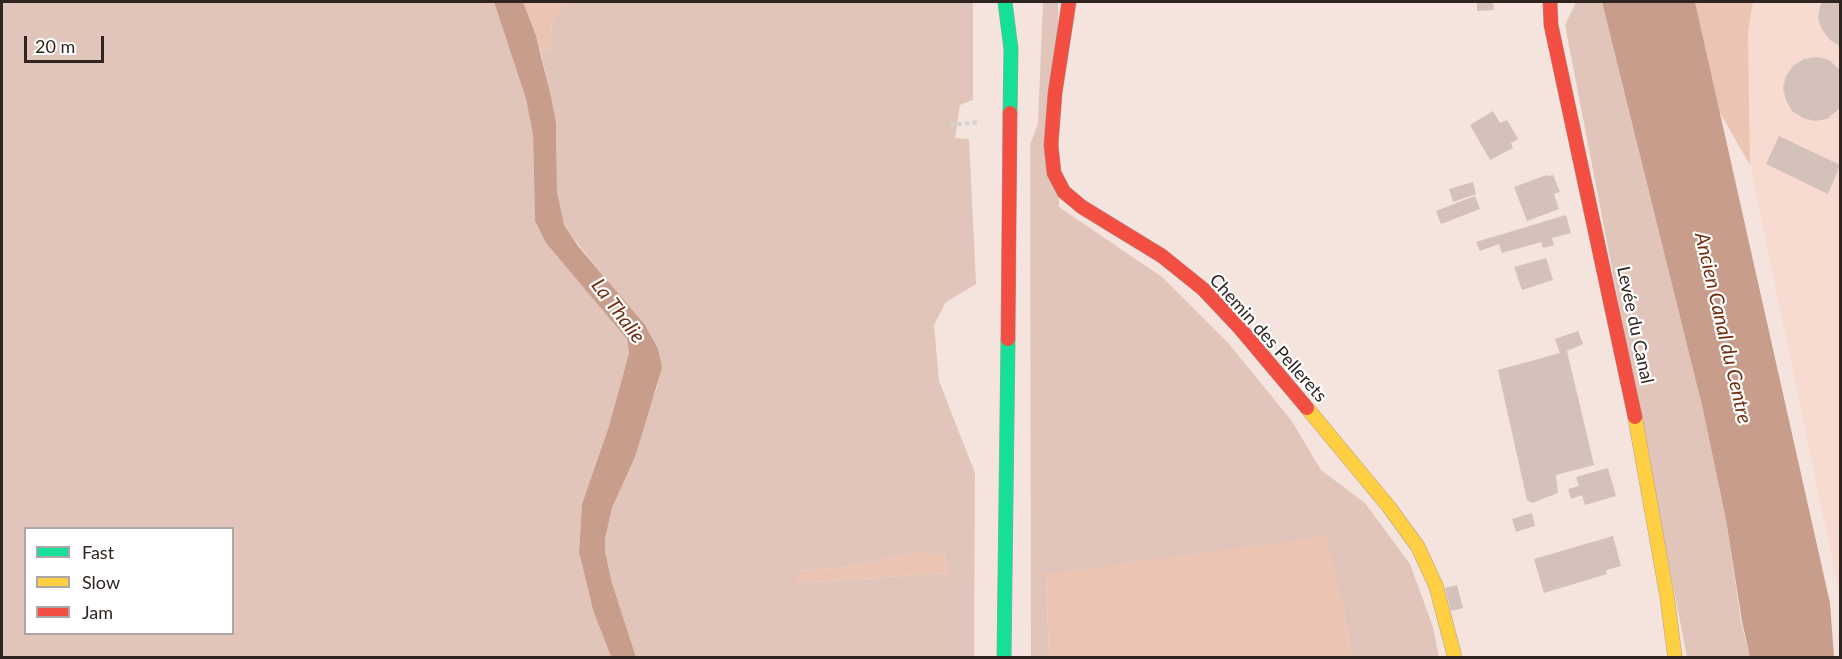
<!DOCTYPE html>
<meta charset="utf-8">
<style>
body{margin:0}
#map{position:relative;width:1842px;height:659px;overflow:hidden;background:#f5e4de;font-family:Lato,sans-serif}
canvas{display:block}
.frame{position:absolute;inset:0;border:3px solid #2f2420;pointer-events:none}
.legend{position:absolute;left:24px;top:527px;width:210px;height:108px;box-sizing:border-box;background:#fff;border:2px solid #aca7a6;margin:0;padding:8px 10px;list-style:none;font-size:18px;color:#2f2420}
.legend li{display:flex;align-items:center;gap:12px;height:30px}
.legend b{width:30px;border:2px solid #aca7a6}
.scale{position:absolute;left:24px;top:36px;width:80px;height:27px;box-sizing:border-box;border:3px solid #2f2420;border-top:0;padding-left:8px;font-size:18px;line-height:21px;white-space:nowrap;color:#2f2420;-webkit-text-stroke:4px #fff;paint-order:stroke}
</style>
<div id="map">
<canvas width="1842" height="659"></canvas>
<div class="frame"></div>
<ul class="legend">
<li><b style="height:8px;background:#16e098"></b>Fast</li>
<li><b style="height:8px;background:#ffcf43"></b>Slow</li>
<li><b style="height:8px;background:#f24e42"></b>Jam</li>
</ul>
<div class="scale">20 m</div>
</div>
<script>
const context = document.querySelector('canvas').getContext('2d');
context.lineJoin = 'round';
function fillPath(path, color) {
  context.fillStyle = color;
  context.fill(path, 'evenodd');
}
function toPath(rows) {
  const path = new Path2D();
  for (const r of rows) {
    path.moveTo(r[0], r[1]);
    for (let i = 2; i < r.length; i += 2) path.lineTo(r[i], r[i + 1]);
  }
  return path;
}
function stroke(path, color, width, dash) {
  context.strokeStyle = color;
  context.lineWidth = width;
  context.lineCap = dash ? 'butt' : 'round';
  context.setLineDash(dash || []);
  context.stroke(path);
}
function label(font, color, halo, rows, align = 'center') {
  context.font = font + ' Lato,sans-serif';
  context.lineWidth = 4.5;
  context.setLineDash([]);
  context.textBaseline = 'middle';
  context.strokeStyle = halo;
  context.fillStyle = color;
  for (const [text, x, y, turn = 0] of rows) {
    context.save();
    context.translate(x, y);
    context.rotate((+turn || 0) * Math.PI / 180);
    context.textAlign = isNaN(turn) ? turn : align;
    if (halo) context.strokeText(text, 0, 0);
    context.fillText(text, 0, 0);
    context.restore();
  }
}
fillPath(toPath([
 [1753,2,1840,2,1840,597,1750,165,1748,32]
]), '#f8dbd0');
fillPath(toPath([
 [2,2,494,2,526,99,533,135,535,221,546,243,627,338,629,353,609,426,582,504,579,552,593,610,611,657,2,657],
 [26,528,232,528,232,634,26,634],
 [566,2,973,2,973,100,960,105,955,138,969,139,976,284,946,302,934,325,939,381,975,473,974,657,636,657,612,583,605,551,605,539,612,508,635,457,644,423,658,384,611,285,573,238,564,225,559,210,557,192,556,123,541,53,550,50,552,22],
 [920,552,944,554,949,573,797,583,799,571,847,567],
 [1043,2,1058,2,1059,207,1162,277,1229,344,1291,420,1321,470,1365,503,1410,564,1433,627,1439,657,1351,657,1344,611,1046,574,1049,657,1031,657,1030,145,1038,123],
 [1576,2,1602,2,1703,410,1726,520,1741,621,1750,657,1687,657,1565,25]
]), '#e1c5bb');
fillPath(toPath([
 [523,2,566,2,552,22,550,50,541,53],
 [1695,2,1753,2,1748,32,1750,165,1719,111],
 [1327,536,1344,611,1351,657,1049,657,1046,574],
 [920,552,944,554,949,573,796,583,799,571,847,567]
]), '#ebc4b4');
fillPath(toPath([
 [494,2,523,2,536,36,551,97,556,123,557,192,564,225,578,246,645,325,658,349,662,368,635,457,612,508,605,539,605,551,612,583,636,657,611,657,593,610,579,552,582,504,609,426,629,353,627,339,546,243,535,221,533,135,526,99],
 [1602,2,1695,2,1830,603,1834,657,1750,657,1742,621,1726,520,1703,410]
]), '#c99d8c');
fillPath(toPath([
 [1477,2,1493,2,1494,10,1477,11],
 [1821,2,1840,2,1840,46,1830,40,1822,30,1818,18],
 [1817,57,1829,60,1840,70,1840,108,1827,119,1815,121,1803,118,1792,111,1786,100,1783,88,1786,76,1793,66,1804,59],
 [1493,111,1500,123,1507,120,1518,139,1511,143,1513,148,1490,160,1470,125],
 [1779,136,1840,165,1828,194,1766,164],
 [1547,175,1548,176,1553,175,1560,192,1554,194,1559,209,1527,221,1514,187],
 [1473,182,1476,194,1453,202,1449,189],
 [1475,196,1480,209,1441,224,1436,211],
 [1566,215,1571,233,1552,238,1554,245,1543,248,1541,242,1502,253,1499,244,1480,251,1476,242],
 [1546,258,1553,280,1522,290,1514,267],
 [1578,331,1583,344,1567,351,1594,465,1556,475,1558,493,1532,503,1527,500,1498,370,1560,353,1555,339],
 [1608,468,1616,496,1585,505,1582,495,1571,499,1568,489,1579,486,1576,477],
 [1532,513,1535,526,1516,532,1512,519],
 [1613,536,1621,566,1606,570,1607,574,1544,593,1534,559],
 [1457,585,1463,608,1451,611,1445,588]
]), '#d3c1ba');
const fast = toPath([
 [1005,2,1011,49,1010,113],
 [1004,658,1008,339]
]);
const slow = toPath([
 [1307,408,1389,507,1418,547,1436,586,1455,658],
 [1635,417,1667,596,1675,658]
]);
const jam = toPath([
 [1069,2,1055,93,1051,145,1054,173,1064,192,1082,207,1162,256,1203,289,1238,326,1307,408],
 [1550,2,1551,25,1635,417],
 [1008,339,1010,113]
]);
stroke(fast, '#aa9e99', 15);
stroke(slow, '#aa9e99', 15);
stroke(jam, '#aa9e99', 15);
stroke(toPath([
 [950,125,980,122]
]), '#d6d1d0', 4, [4.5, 3]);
stroke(fast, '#16e098', 14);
stroke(slow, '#ffcf43', 14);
stroke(jam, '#f24e42', 14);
label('18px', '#2f2420', '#fff', [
 ["Levée du Canal",1635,325,78],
 ["Chemin des Pellerets",1268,338,48]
]);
label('italic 20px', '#722d0e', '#fff', [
 ["La Thalie",618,311,53],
 ["Ancien Canal du Centre",1723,328,77]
]);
</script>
